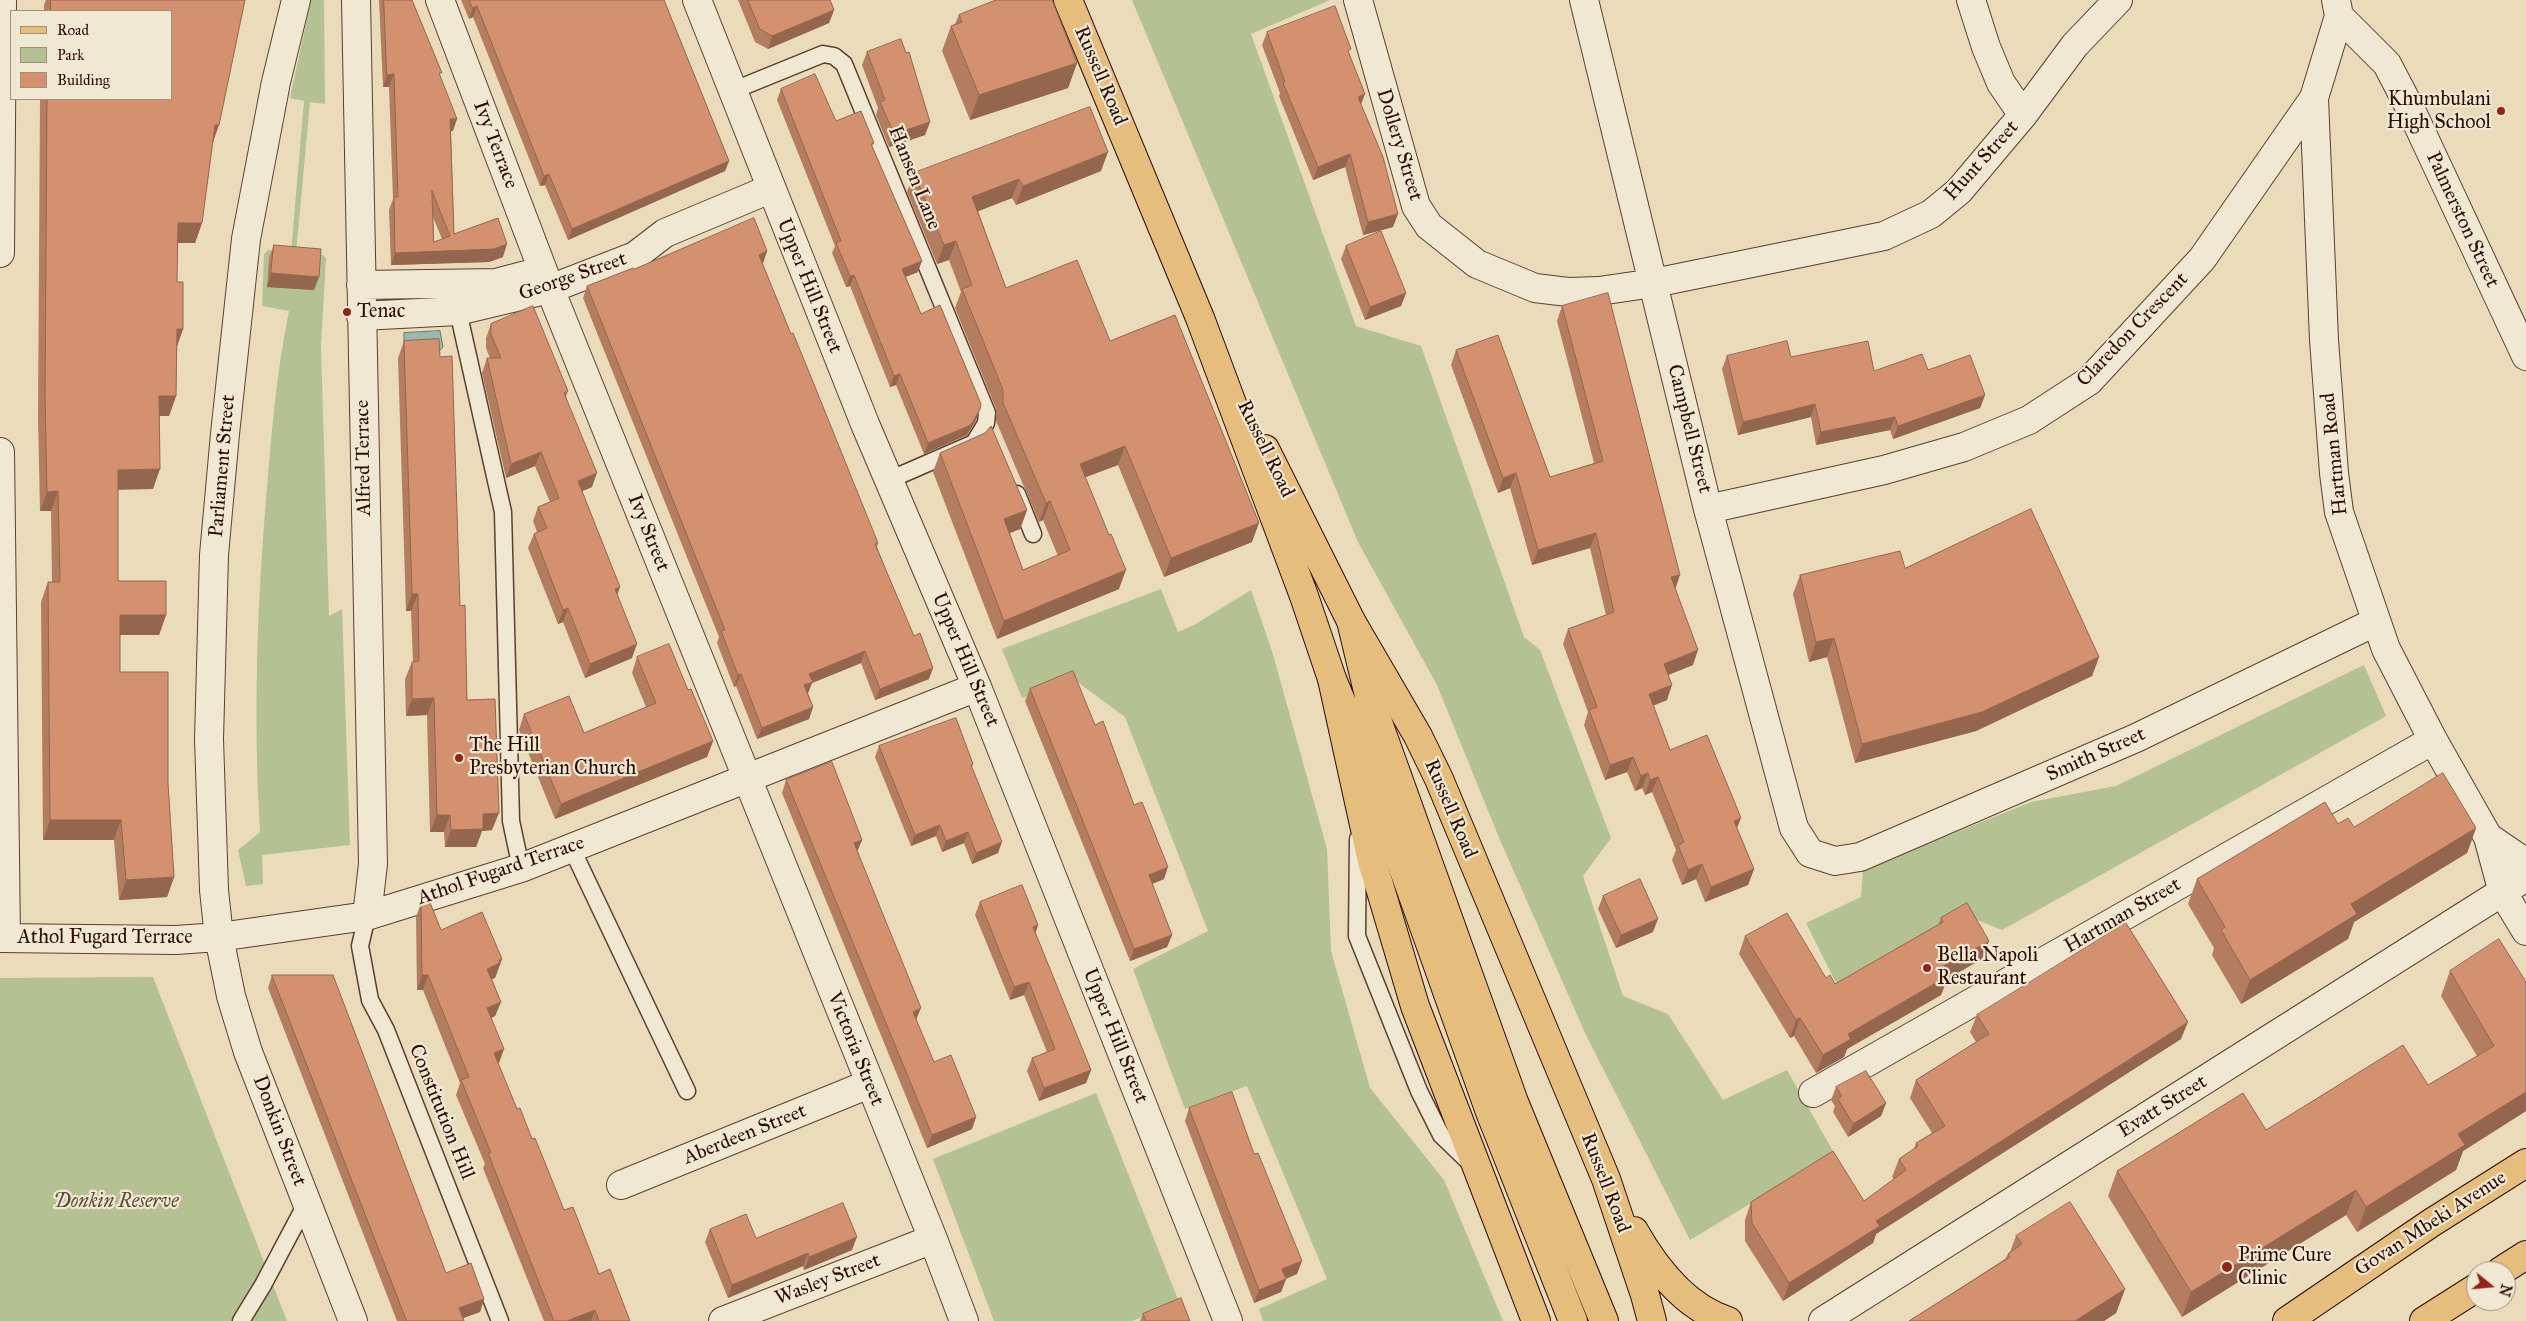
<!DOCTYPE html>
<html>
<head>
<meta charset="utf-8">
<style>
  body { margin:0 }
  #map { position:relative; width:2526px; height:1321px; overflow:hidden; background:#eadbbb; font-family:"IM FELL Great Primer",serif }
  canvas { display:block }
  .legend { position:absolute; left:10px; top:10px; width:162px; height:90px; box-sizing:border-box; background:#f1e8d3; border:1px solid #a2907f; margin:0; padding:6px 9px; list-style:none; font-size:15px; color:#2b0b02 }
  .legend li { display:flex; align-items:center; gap:10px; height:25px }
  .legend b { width:25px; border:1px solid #a2907f }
  .north { position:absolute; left:2466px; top:1261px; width:50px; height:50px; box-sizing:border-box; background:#f1e8d3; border:1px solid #a2907f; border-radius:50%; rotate:107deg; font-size:14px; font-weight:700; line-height:20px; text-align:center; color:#2b0b02 }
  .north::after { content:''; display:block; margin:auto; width:18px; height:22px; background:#8f2418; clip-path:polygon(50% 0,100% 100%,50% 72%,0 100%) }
</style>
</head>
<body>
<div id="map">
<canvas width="2526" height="1321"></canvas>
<ul class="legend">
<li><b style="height:6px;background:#e5be7e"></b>Road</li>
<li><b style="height:14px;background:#b4c192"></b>Park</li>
<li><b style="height:14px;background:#d39170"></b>Building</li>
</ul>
<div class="north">N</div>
</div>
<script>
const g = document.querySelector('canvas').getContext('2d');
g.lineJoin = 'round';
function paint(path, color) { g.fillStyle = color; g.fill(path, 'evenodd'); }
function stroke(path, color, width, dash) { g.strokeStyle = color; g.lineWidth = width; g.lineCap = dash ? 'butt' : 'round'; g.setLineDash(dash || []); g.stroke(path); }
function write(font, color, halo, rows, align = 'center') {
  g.font = font + ' "IM FELL Great Primer",serif'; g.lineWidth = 4.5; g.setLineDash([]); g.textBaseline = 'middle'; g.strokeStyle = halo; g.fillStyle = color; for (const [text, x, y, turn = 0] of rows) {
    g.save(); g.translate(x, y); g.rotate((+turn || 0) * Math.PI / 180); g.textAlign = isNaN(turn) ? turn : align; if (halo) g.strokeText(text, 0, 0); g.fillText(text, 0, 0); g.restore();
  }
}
paint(new Path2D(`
  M311 0H324L325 104 310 102 296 253 323 255 326 258 321 345 329 616 342 609 350 845 262 855 263 884 246 886 238 850 260 832C253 717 257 602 267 487 272 428 277 369 289 311L262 306 264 254 268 250 291 253 304 101 290 98Z
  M1132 0H1330L1251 34 1356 326 1421 346 1524 637 1540 650 1611 838 1583 876 1623 996 1668 1014 1723 1100 1787 1070 1834 1153 1690 1240 1586 1035 1500 840 1437 685 1358 542Z
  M1161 589 1178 632 1194 625 1251 590 1272 651 1327 849 1331 951 1370 1088 1444 1180 1503 1321H1263L1259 1309 1327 1279 1247 1086 1185 1109 1133 969 1208 931 1125 717 1072 678 1022 698 1002 649Z
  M2364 665 2386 716 2002 930 1960 913 1836 983 1806 923 1861 897 1863 870 2031 802 2116 786Z
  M153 977 287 1321H0V978Z
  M1096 1093 1179 1302 1132 1321H994L933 1159Z`), '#b4c192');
const water = new Path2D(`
  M440 331 443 347 440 350 404 349V333Z`);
paint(water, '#98bbb1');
stroke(water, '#6c756b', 1);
const service = new Path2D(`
  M732 91 823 54 834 56 844 64 987 413 986 423 974 443 889 480
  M458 311 503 512 511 821 521 868
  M1017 494 1033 534
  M1358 839 1357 936 1419 1091 1441 1135 1470 1163
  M571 847 687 1091
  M367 916 360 946 370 1000 386 1030 500 1321
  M241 1321 263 1285 307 1202`);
const minor = new Path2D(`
  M296 0 276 82 246 239 225 434 214 555 209 739 214 890 219 937 231 996 248 1052 353 1321
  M356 0 373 864 367 916
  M440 0 550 289 933 1239 964 1321
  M697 0 865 424 977 687 1228 1321
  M1358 0 1416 206 1429 226 1477 264 1535 288 1568 292 1599 291 1654 283 1884 236 1931 214 1959 191 2023 115 2075 45 2118 0
  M1584 0 1708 509 1794 828 1810 853 1835 861 1860 857 2136 738 2375 622
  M1971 0 1986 47 2001 83 2023 115
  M2339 16 2387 64 2411 110 2526 356
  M2314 98 2324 340 2334 473 2339 512 2386 649 2433 740 2488 837 2503 893 2526 931
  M0 253 2 0
  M361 285 496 283 530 274
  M361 316 458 311 550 289 635 256 665 233 770 189
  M0 452 6 938
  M1708 509 1884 470 1964 447 2029 420 2089 381 2202 259 2314 98 2339 16 2336 0
  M2488 837 2526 863
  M0 938 176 940 219 937 367 916 521 868 977 687
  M1813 1093 2433 740
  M621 1185 869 1084
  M723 1321 933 1239
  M1823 1321 2526 877`);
const primary = new Path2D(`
  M1068 0 1200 318 1304 596 1332 679 1372 861 1415 1006 1536 1321
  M1265 449 1351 621 1418 736 1439 779 1606 1179 1645 1295 1652 1321
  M1634 1231C1655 1268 1686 1308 1728 1321
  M2501 1271 2526 1255
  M2287 1321 2431 1223 2526 1163
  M2424 1321 2476 1288`);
const motorway = new Path2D(`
  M1351 621 1370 700 1514 1102 1604 1321
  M1332 679 1359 744 1490 1112 1573 1321`);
stroke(service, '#5b3f30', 19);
stroke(minor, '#5b3f30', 30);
stroke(primary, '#2b0b02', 30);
stroke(motorway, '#2b0b02', 30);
stroke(service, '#f1e8d3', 16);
stroke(minor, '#f1e8d3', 28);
stroke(primary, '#e5be7e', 28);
stroke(motorway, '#e5be7e', 28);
paint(new Path2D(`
  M46 0H245L213 142 202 223 195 243H177V282L183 329 177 346 176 396 169 416H159L153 489H118V581L166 615 159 635H120V672L168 783 174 877 167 897 119 900 114 840H43L41 602 48 582H52L51 511H40L38 417 40 99H171V11H44V5Z
  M379 0H412L440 77 453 131H451L454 234 503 257 489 262 391 265 389 210 393 199 389 87H383ZM433 217 442 239 434 242Z
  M461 0H664L729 161 725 171 568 240 545 185 540 186 473 17 469 19Z
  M738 0H830L834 10 829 23 768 49 755 42Z
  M995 0H1052L1077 63 1068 88 970 120 942 51 951 26 955 24 959 15 994 1Z
  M1267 32 1349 55 1361 105 1393 227 1363 235 1345 167 1313 180 1279 96 1280 93 1262 45Z
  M867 52 930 122 925 135 889 147 876 115 878 108 862 65Z
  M781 89 874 143 872 146 918 272 906 277 921 314 980 409 976 420 967 435 924 454 896 385 890 387 850 286 846 287 832 253 835 246 777 100Z
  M1101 171 1016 205 1012 198 978 211 1006 288 1110 341 1252 542 1164 577 1118 465 1085 477 1119 589 997 639 933 472 940 453 1027 510 1020 529 1010 533 1023 570 1058 556 1043 520 1039 522 996 421V409L955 308 961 292 949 260 937 264 907 192 914 173Z
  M274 245 314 290 267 287 269 258Z
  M1346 246 1406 293 1401 306 1365 320 1341 259Z
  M767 251 763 263H762L791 334 878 543 877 547 929 679 875 700 861 663 812 683 808 693 813 707 809 719 757 739 736 686 734 687 717 643 719 637 583 298 587 286 634 269Z
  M1562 306 1675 589 1693 665 1668 675 1667 700 1653 706 1670 750 1737 828 1754 869 1748 885 1705 902 1696 879 1682 885 1672 860 1676 850 1652 792 1645 795 1642 788 1635 791 1627 772 1605 780 1584 725 1588 712 1563 644 1568 629 1606 615 1590 548 1532 565 1510 488 1498 493 1451 365 1456 350 1550 477 1594 463 1557 321Z
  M491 324 568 391 566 397 592 487 582 491 620 587 617 595 632 658 585 678 563 622 558 624 528 548 534 534 537 532 533 521 538 507 550 502 535 466 506 478 482 373 487 358H490L486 348V338Z
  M404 341 440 357 467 700 492 830 482 831 476 847H445L444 832H430L427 715 406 716 405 679 412 662H413L411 611H406L398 358Z
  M1727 356 1791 357 1874 371 1928 370 1985 395 1980 408 1893 439 1890 430 1816 445 1811 417 1738 435 1722 369Z
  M1905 568 2099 657 2092 676 1976 731 1855 763 1827 657 1809 662 1793 594 1800 575Z
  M637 657 688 690 713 741 707 757 555 819 519 730 524 714 584 733 646 707 632 673Z
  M1030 689 1095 725 1134 805 1164 879 1152 884 1172 935 1167 947 1130 961 1025 701Z
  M879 746 973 764 972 767 998 853 972 864 964 843 942 852 936 836 911 846 875 757Z
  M786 780 862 840 857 851 916 1020 934 1062 976 1117 972 1129 927 1148 782 793Z
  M2338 824 2354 827 2476 828 2467 853 2354 922 2348 939 2241 1004 2212 955 2214 948 2188 904 2197 879Z
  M1603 896 1653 932 1616 948 1598 909Z
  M980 902 1038 925 1035 933 1091 1070 1086 1083 1039 1101 1027 1071 1032 1058 1047 1052 1024 995 1010 1000 975 915Z
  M421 903 441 930 502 959 495 978 492 979 501 1002 495 1016 491 1018 498 1063 517 1109 532 1139 564 1210 599 1274 630 1321H544L483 1168 485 1164 456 1095 460 1083 423 990H417L416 917Z
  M1941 918 1982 959 1947 979 1941 995 1847 1049 1844 1057 1816 1073 1794 1036 1790 1038 1739 954 1745 936 1826 978 1835 984 1938 925Z
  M2450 971 2526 982V1111L2463 1151 2456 1170 2357 1232 2346 1215 2182 1317 2108 1196 2117 1171 2428 1085 2477 1056 2441 996Z
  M272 975 446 1273 484 1299 480 1312 463 1318 464 1321H397L268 988Z
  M1977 1015 2181 1039 1876 1234 1873 1243 1783 1301 1745 1241V1220L1751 1202 1864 1201 1894 1179 1892 1177 1899 1159 1914 1149 1916 1143 1932 1133 1910 1098 1916 1080 1976 1042 1970 1032Z
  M1836 1087 1886 1103 1881 1116 1848 1137 1833 1112 1835 1106 1831 1100Z
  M1189 1108 1297 1274 1286 1279 1281 1292 1254 1303 1185 1121Z
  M710 1229 756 1238 852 1250 804 1270 803 1266 728 1298 705 1242Z
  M2016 1236 2125 1289 2116 1313 2104 1321H1909L2005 1259 2008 1254 2010 1252Z
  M1143 1314 1190 1321H1140Z`), '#b57d60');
paint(new Path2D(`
  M477 6 473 17 469 19 473 8Z
  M834 10 829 23 768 49 772 36Z
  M1077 63 1068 88 970 120 979 95Z
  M394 74 389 87H383L387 75Z
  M1365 94 1360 107 1358 97Z
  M450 119H457L453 131H446Z
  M930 122 925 135 889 147 894 134Z
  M215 125H219L212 145Z
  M1108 152 1101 171 1016 205 1023 186Z
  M1350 154 1345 167 1313 180 1318 167Z
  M729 161 725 171 568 240 572 229Z
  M549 174 545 185 540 186 544 176Z
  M1019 179 1012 198 966 216 972 197Z
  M1398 214 1393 227 1363 235 1368 222Z
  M178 223H202L195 243H170Z
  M956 241 949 260 937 264 944 245Z
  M507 244 503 257 489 262 391 265 395 253Z
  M767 251 763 263 755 266 759 255Z
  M922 261 918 272 899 279 902 269Z
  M271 273 319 277 314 290 267 287Z
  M854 275 850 286 846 287 850 276Z
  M1406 293 1401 306 1365 320 1370 307Z
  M177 329H183L176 349Z
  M900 374 896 385 890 387 894 376Z
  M1985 395 1980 408 1893 439 1898 426Z
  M159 396H176L169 416H152Z
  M1815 404 1811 417 1738 435 1743 422Z
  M980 409 976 420 967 435 924 454 928 443Z
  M1895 417 1890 430 1816 445 1821 432Z
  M1125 446 1118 465 1073 482 1080 464Z
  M541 452 535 466 506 478 511 464Z
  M160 469 153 489 111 490 118 470Z
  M597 473 592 487 573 495 578 481Z
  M1516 473 1510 488 1498 493 1503 478Z
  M58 491 51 511H40L47 492Z
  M1050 501 1043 520 1039 522 1046 503Z
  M1027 510 1020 529 997 538 1004 519Z
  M1259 523 1252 542 1164 577 1171 558Z
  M1596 533 1590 548 1532 565 1538 550Z
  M1126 570 1119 589 997 639 1004 621Z
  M1680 575 1675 590 1671 577Z
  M620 587 615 601V589Z
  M412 594H418L411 611H406Z
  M568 608 563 622 558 624 563 610Z
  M120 615H166L159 635H112Z
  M1834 638 1827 657 1809 662 1816 642Z
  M637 644 632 658 585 678 590 664Z
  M1698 650 1693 665 1658 679 1664 664Z
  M865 651 861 663 812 683 808 693 800 697 809 674Z
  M2099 657 2092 676 1976 731 1855 763 1862 744Z
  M933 668 929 679 875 700 880 689Z
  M741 674 736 686 734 687 738 675Z
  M1672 685 1667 700 1643 709 1649 694Z
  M434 698 427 715 406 716 412 699Z
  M813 707 809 719 757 739 762 728Z
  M713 741 707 757 555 819 561 804Z
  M1633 757 1627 772 1605 780 1610 765Z
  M1648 773 1642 788 1635 791 1641 776Z
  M1658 777 1652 792 1645 795 1650 780Z
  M499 813 492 830 482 831 476 847H445L451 830 483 814Z
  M437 815H450L444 832H430Z
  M1741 818 1735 833 1734 821Z
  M50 820H121L114 840H43Z
  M940 825 936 836 911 846 915 835Z
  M2476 828 2467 853 2354 922 2348 939 2241 1004 2250 980 2351 904Z
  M968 832 964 843 942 852 946 841Z
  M862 840 857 852 854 843Z
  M1002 842 998 853 972 864 976 853Z
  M1702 864 1696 879 1682 885 1688 870Z
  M1168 867 1164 879 1144 887 1149 875Z
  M1754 869 1748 885 1705 902 1711 887Z
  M174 877 167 897 119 900 126 880Z
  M1658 919 1653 932 1616 948 1621 935Z
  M1038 925 1034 938 1033 927Z
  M1172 935 1167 947 1130 961 1134 949Z
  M1989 941 1982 959 1947 979 1941 995 1847 1049 1844 1057 1816 1073 1823 1055 1848 1034 1942 967Z
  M502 959 495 978 482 983 487 969Z
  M422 975H428L423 990H417Z
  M1029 982 1024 995 1010 1000 1014 987Z
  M501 1002 495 1016 482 1022 487 1008Z
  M921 1008 916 1020 913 1012Z
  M1800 1018 1794 1036 1790 1038 1796 1020Z
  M2188 1022 2181 1039 1876 1234 1873 1243 1783 1301 1789 1283 1876 1221Z
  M504 1049 499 1063 489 1067 494 1053Z
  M1091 1070 1086 1083 1039 1101 1044 1088Z
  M2526 1092V1111L2463 1151 2456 1170 2357 1232 2366 1207 2458 1134Z
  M1886 1103 1881 1116 1848 1137 1853 1124Z
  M976 1117 972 1129 927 1148 932 1135Z
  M2356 1190 2346 1215 2182 1317 2191 1292Z
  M857 1237 852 1250 804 1270 809 1257Z
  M808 1253 803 1266 728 1298 732 1285Z
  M1302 1261 1297 1274 1277 1282 1282 1269Z
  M1286 1279 1281 1292 1254 1303 1259 1290Z
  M2125 1289 2116 1313 2104 1321H2075Z
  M484 1299 480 1312 455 1321 459 1308Z
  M595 1310 591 1321H567Z`), '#94664e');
const building = new Path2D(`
  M51 0H245L219 125H215L202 223H178L177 282H183V329H177L176 396H159L160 469 118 470V581H166V615H120V672H168V783L174 877 126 880 121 820H50L48 582H60L58 491 47 492 45 397 47 99H171V11H51Z
  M384 0H412L442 73H439L457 119H450L454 234 498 218 507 244 494 249 395 253 394 197H398L394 74 387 75ZM432 191 450 236 434 242Z
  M469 0H664L729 161 572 229 549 174 544 176 477 6 473 8Z
  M748 0H830L834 10 772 36 760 29Z
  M996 0H1052L1077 63 979 95 951 26 962 22 959 15Z
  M1335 6 1351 49 1348 51 1365 94 1358 97 1383 157 1398 214 1368 222 1350 154 1318 167 1283 83 1285 82 1267 32Z
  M901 39 906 53 909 52 930 122 894 134 880 102 885 100 867 52Z
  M815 74 836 121 861 111 874 143 871 144 922 261 902 269 921 314 940 305 981 404 980 409 971 425 928 443 900 374 894 376 854 275 850 276 836 243 841 241 781 89Z
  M1090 107 1108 152 1023 186 1019 179 972 197 1006 288 1077 260 1110 341 1175 315 1259 523 1171 558 1125 446 1080 464 1109 535 1111 534 1126 570 1004 621 940 453 985 433 991 426 1027 510 1004 519 1023 570 1070 550 1050 501 1046 503 1003 403V390L962 289 972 285 956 241 944 245 914 173Z
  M754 218 767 251 759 255 791 334 793 333 809 372 878 543 875 544 891 582 914 636 920 633 933 668 880 689 865 651 809 674 813 682 804 685 813 707 762 728 741 674 738 675 721 631 725 630 587 286 633 268 634 269Z
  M1381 231 1406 293 1370 307 1346 246Z
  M274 245 321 249 319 277 271 273Z
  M1608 293 1680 575 1671 577 1698 650 1664 664 1672 685 1649 694 1670 750 1707 735 1741 818 1734 821 1754 869 1711 887 1702 864 1688 870 1678 845 1684 842 1658 777 1650 780 1648 773 1641 776 1633 757 1610 765 1589 710 1597 707 1568 629 1614 612 1596 533 1538 550 1516 473 1503 478 1456 350 1498 335 1550 477 1603 461 1562 306Z
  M533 306 568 391 564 393 597 473 578 481 620 587 615 589 637 644 590 664 568 608 563 610 534 534 547 528 538 507 559 498 541 452 511 464 487 358H501L491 334V324Z
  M439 339 440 357 452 356 460 606 465 605 467 700 495 699 499 813 483 814V829L451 830 450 815H437L434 698 412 699V662L419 661 418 594H412L404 341Z
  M1787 341 1791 357 1868 341 1874 371 1922 354 1928 370 1970 355 1985 395 1898 426 1895 417 1821 432 1815 404 1743 422 1727 356Z
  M2031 509 2099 657 1982 712 1862 744 1834 638 1816 642 1800 575 1900 551 1905 568Z
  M669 644 688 690 691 689 713 741 561 804 524 714 569 696 584 733 656 703 637 657Z
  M1073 671 1095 725 1103 721 1134 805 1142 802 1168 867 1149 875 1172 935 1134 949 1030 689Z
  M956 718 973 764 971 765 1002 842 976 853 968 832 946 841 940 825 915 835 879 746Z
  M832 762 862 840 854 843 921 1008 913 1012 934 1062 951 1055 976 1117 932 1135 786 780Z
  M2443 773 2476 828 2351 904 2357 914 2250 980 2221 930 2225 927 2197 879 2325 802 2338 824 2348 818 2354 827Z
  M1640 879 1658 919 1621 935 1603 896Z
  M1022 885 1038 925 1033 927 1091 1070 1044 1088 1032 1058 1055 1049 1029 982 1014 987 980 902Z
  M429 900 441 930 482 912 502 959 499 960 500 963 487 969 501 1002 487 1008 504 1049 494 1053 517 1109 520 1108 532 1139 535 1138 564 1210 573 1207 599 1274 610 1269 630 1321H599L595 1310 567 1321H554L488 1153H491L461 1080 469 1077 428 975H422L421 903Z
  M1967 903 1989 941 1942 967 1948 976 1848 1034 1851 1039 1823 1055 1800 1018 1796 1020 1745 936 1787 913 1826 978 1830 975 1835 984 1943 922 1941 918Z
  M2126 923 2188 1022 1876 1221 1880 1226 1789 1283 1752 1223 1751 1202 1833 1151 1864 1201 1906 1170 1899 1159 1918 1146 1916 1143 1945 1126 1916 1080 1989 1034 1977 1015Z
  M2499 939 2526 982V1092L2458 1134 2465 1145 2366 1207 2356 1190 2191 1292 2117 1171 2243 1093 2266 1130 2403 1045 2428 1085 2494 1046 2450 971Z
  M272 975H333L446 1273 471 1263 484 1299 459 1308 464 1321H407Z
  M1866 1071 1886 1103 1853 1124 1838 1099 1842 1096 1836 1087Z
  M1232 1092 1254 1154 1258 1153 1302 1261 1282 1269 1286 1279 1259 1290 1189 1108Z
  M2070 1202 2125 1289 2075 1321H1909L2010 1257 2008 1254 2022 1244 2016 1236Z
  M843 1203 857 1237 809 1257 808 1253 732 1285 710 1229 746 1214 756 1238Z
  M1181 1298 1190 1321H1146L1143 1314Z`);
paint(building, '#d39170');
stroke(building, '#94664e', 1);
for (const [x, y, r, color] of [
  [2501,111,5,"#8f2418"],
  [347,312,5,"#8f2418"],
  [459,758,5,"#8f2418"],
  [1927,968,5,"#8f2418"],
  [2227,1267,6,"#8f2418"]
]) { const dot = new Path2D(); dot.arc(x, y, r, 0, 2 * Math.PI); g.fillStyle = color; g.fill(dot); stroke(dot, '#f1e8d3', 2); }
write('20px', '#2b0b02', '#f1e8d3', [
  ["Russell Road",1100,76,67],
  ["Ivy Terrace",495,145,69],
  ["Dollery Street",1399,145,73],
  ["Hunt Street",1982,161,-48],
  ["Hansen Lane",914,178,68],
  ["Palmerston Street",2462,220,65],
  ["George Street",573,277,-19],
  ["Upper Hill Street",809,286,68],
  ["Claredon Crescent",2133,330,-46],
  ["Campbell Street",1689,429,76],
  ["Russell Road",1265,449,64],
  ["Hartman Road",2335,454,-96],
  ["Alfred Terrace",364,458,-91],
  ["Parliament Street",223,466,-85],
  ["Ivy Street",648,533,68],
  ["Upper Hill Street",965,660,67],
  ["Smith Street",2096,755,-24],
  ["Russell Road",1450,809,67],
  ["Athol Fugard Terrace",501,871,-19],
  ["Hartman Street",2123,916,-30],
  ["Athol Fugard Terrace",105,938],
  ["Upper Hill Street",1115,1036,68],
  ["Victoria Street",855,1049,68],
  ["Evatt Street",2163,1107,-32],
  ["Constitution Hill",441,1112,68],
  ["Donkin Street",279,1131,69],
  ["Aberdeen Street",745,1135,-22],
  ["Russell Road",1605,1183,69],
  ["Govan Mbeki Avenue",2431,1224,-33],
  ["Wasley Street",828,1280,-21]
]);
write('20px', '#2b0b02', '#f1e8d3', [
  ["Khumbulani",2491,100,"right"],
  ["High School",2491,123,"right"],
  ["Tenac",357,312],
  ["The Hill",469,746],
  ["Presbyterian Church",469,769],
  ["Bella Napoli",1937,956],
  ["Restaurant",1937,979],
  ["Prime Cure",2238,1256],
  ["Clinic",2238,1279]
], 'left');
write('italic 20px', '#5b4b34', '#f1e8d3', [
  ["Donkin Reserve",116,1202]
]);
</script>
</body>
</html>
